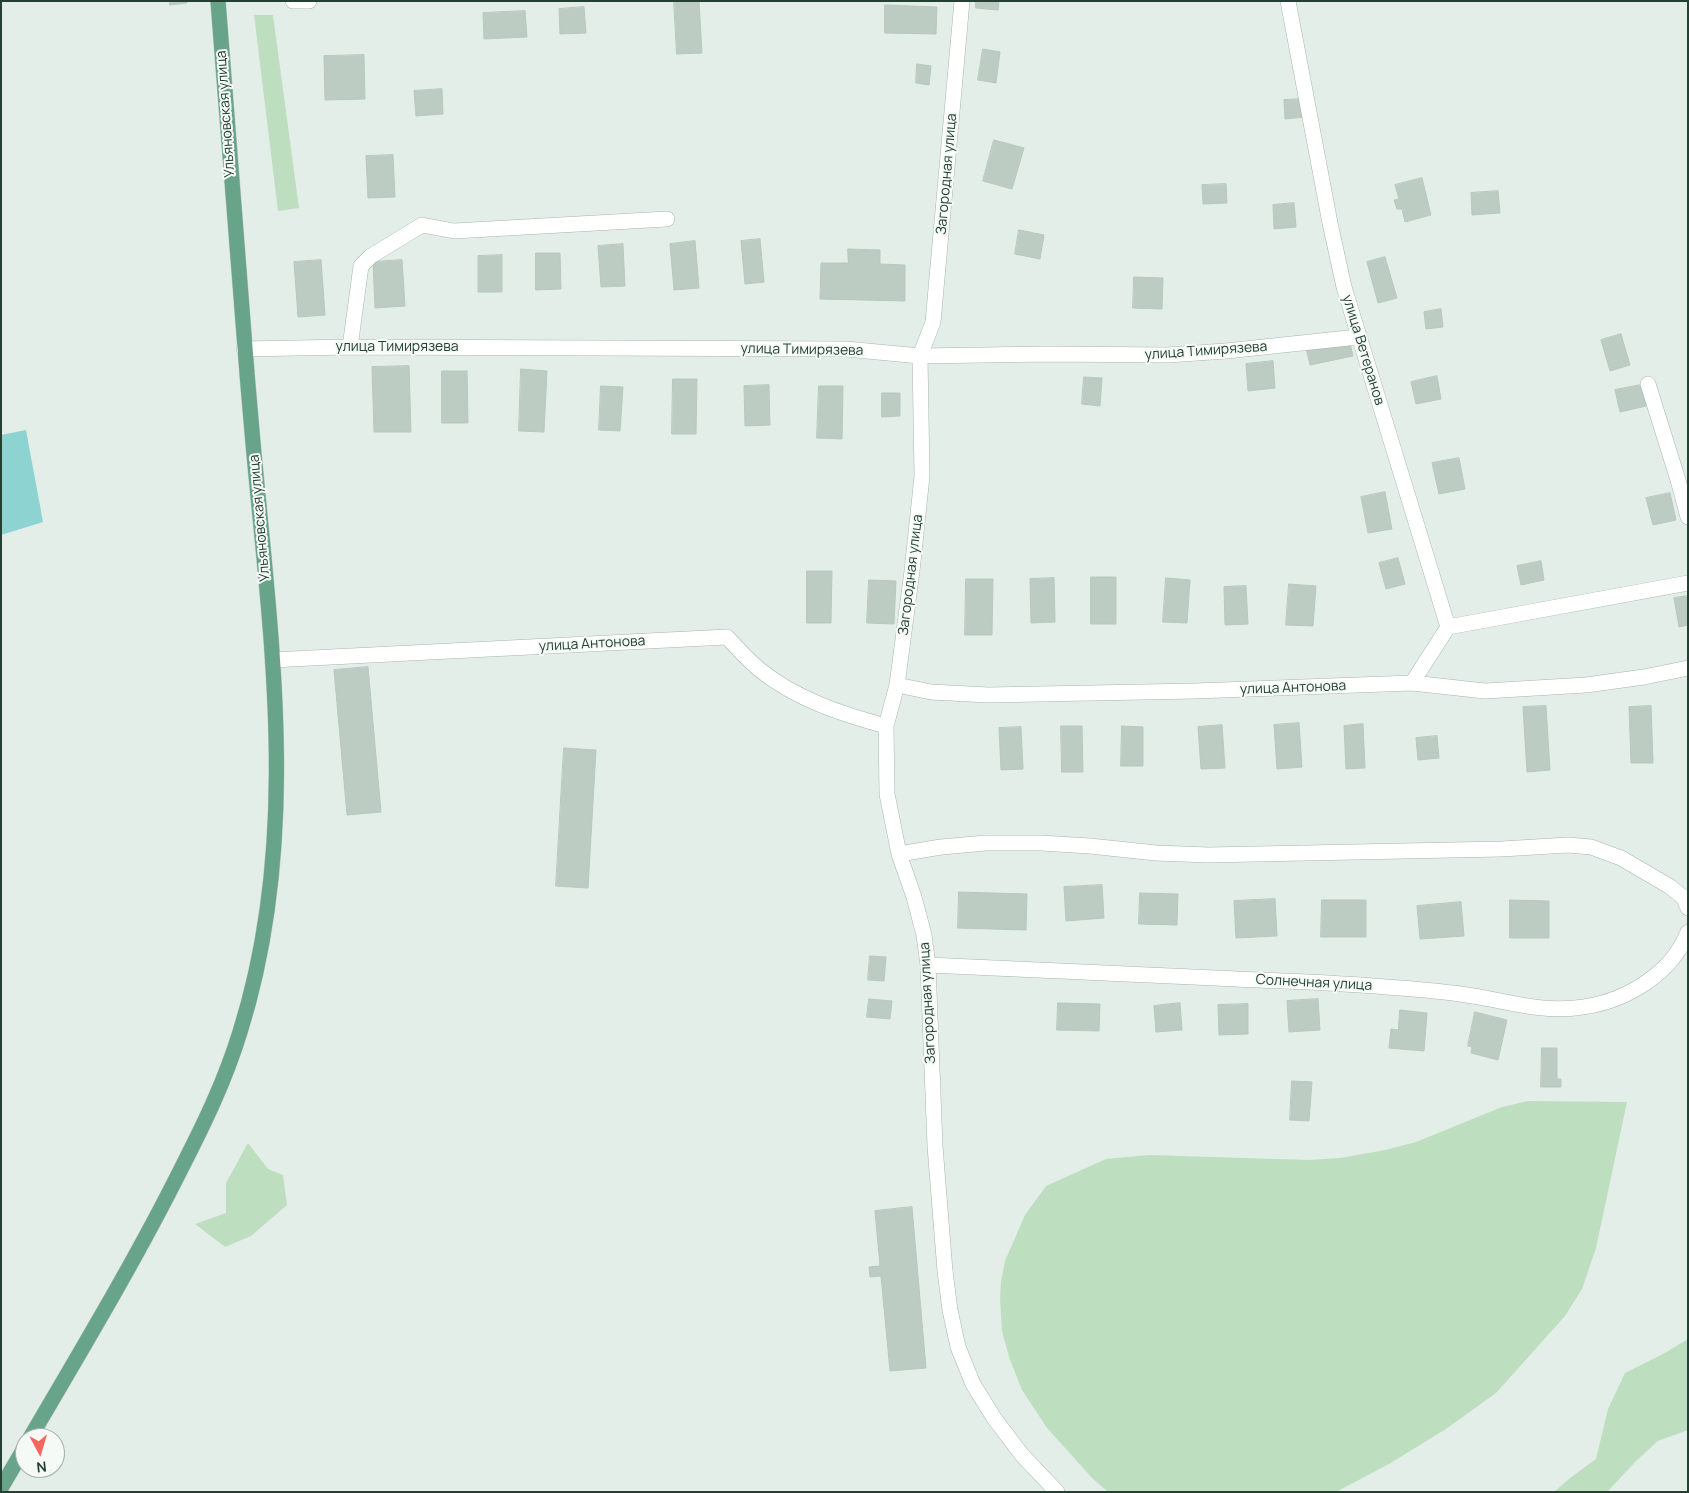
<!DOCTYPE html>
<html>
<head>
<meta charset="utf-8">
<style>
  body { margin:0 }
  #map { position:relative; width:1689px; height:1493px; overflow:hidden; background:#e4eee8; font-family:Manrope,sans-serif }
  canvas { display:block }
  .frame { position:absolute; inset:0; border:2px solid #234033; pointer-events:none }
  .north { position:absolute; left:15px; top:1428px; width:50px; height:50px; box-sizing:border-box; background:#f5faf7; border:1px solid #a1b0a9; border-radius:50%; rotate:174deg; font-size:14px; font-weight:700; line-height:20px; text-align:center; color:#234033 }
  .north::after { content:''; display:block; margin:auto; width:18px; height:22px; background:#f4675c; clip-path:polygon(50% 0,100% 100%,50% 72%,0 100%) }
</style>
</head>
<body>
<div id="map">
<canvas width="1689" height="1493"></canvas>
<div class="frame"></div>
<div class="north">N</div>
</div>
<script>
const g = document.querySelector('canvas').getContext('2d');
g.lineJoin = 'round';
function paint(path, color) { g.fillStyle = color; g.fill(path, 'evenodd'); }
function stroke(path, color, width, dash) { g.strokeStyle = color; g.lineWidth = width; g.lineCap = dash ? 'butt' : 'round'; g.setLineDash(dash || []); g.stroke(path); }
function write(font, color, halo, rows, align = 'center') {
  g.font = font + ' Manrope,sans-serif'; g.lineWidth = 4; g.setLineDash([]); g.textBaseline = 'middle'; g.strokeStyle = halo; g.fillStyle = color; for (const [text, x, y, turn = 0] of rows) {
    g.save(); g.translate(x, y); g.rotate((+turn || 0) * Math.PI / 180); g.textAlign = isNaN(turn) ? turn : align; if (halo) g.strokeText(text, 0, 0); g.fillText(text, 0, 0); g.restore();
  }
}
paint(new Path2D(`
  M254 15H273L299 208 278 211Z
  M1528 1101 1627 1102 1596 1248 1582 1289 1565 1316 1496 1393 1446 1429 1389 1464 1336 1492H1108L1093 1479 1047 1428 1022 1390 1009 1357 1002 1331 1000 1299 1001 1282 1005 1261 1025 1215 1046 1186 1106 1159 1149 1155 1308 1160 1340 1158 1385 1150 1416 1142 1502 1107Z
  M248 1143 268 1169 283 1175 287 1205 251 1236 225 1247 195 1224 226 1213V1183Z
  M1688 1339V1430L1658 1441 1636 1461 1607 1492H1554L1570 1478 1596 1459 1608 1409 1625 1373 1663 1354Z`), '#bddfc0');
paint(new Path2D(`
  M26 430 43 522 1 535V435Z`), '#8cd3d2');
const building = new Path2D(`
  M170 1H187V3L170 5Z
  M674 1H699L702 53 677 54Z
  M976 1H999L998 10 976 8Z
  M885 5 937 7 936 34 885 33Z
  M584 7 586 33 560 34 559 9Z
  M525 11 527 37 484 39 483 13Z
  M983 49 1000 52 996 83 978 80Z
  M364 55 365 99 325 100 324 56Z
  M917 64 931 66 929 85 916 83Z
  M442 89 443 114 416 116 414 91Z
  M1302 99 1304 117 1285 119 1284 100Z
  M994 140 1024 148 1012 189 983 181Z
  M393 155 395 197 368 198 366 156Z
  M1422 178 1431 215 1405 222 1402 209H1397L1394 200 1399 199 1395 185Z
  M1226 184 1227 203 1203 204 1202 185Z
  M1498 191 1500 213 1472 215 1471 193Z
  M1294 203 1296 227 1274 229 1273 205Z
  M1019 230 1044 235 1040 259 1015 254Z
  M760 239 764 282 745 284 741 241Z
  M695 241 699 288 674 290 670 244Z
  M623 244 625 286 601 287 598 246Z
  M848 249 880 250V264L905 265V301L820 299 821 263H848Z
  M536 253H560L561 289 536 290Z
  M502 255V292H478V256Z
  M1385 257 1397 298 1378 303 1367 262Z
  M321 260 325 315 298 317 294 262Z
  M402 260 405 306 375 308 373 262Z
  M1134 277 1163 278 1162 309 1133 308Z
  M1441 309 1443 327 1426 329 1424 312Z
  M1621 334 1630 365 1610 371 1601 340Z
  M1349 339 1353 356 1310 365 1306 348Z
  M1273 361 1275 388 1248 391 1246 364Z
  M409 366 411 432H374L372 367Z
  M521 369 547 371 544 432 519 431Z
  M442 371H467L468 423H442Z
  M1437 376 1441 399 1416 404 1411 382Z
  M1084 377 1102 378 1100 406 1082 404Z
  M673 379H697L696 434H672Z
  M769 385 770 425 745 426 744 386Z
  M1641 385 1646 406 1620 412 1615 390Z
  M601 386 623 387 620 431 599 430Z
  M819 386H843L842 439 817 438Z
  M882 393H900V416L882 417Z
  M1459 458 1465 489 1439 494 1432 463Z
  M1385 492 1392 529 1368 533 1361 497Z
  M1670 493 1676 520 1653 525 1646 498Z
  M1398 558 1405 584 1386 589 1379 563Z
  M1541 561 1544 580 1521 585 1517 566Z
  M807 571H832L831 623H807Z
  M1091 577H1116V624H1091Z
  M1054 578 1055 622 1031 623 1030 579Z
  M1166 578 1190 580 1187 623 1163 622Z
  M966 579H993L992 635H965Z
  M869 580 896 581 894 624 867 623Z
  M1289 584 1316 586 1313 626 1286 625Z
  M1246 586 1248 624 1225 625 1224 587Z
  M1688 596V625L1679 627 1674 598Z
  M368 667 381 812 347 815 334 670Z
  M1546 706 1550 770 1527 772 1523 707Z
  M1651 706 1653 763H1631L1629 707Z
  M1299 723 1302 767 1277 769 1274 725Z
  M1363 724 1365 768 1346 769 1344 726Z
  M1222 725 1225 768 1201 769 1198 727Z
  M1061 726H1082L1083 772H1062Z
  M1122 726 1143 727V766H1121Z
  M1021 727 1023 769 1001 770 999 728Z
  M1437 736 1439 758 1418 760 1416 738Z
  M564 748 596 750 588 888 556 886Z
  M1102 885 1104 918 1066 921 1064 887Z
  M959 892 1027 894 1026 930 958 928Z
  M1140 893 1178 894 1177 925 1139 924Z
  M1275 899 1277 936 1236 938 1234 901Z
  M1322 900H1366V937H1321Z
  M1510 900 1549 901V938H1510Z
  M1461 902 1464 936 1420 939 1417 906Z
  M870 956 886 957 884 981 868 980Z
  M869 999 892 1001 890 1019 867 1017Z
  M1318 999 1320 1030 1289 1032 1287 1001Z
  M1058 1003 1100 1004 1099 1031 1057 1030Z
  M1180 1003 1182 1030 1156 1032 1154 1006Z
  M1248 1004V1034L1219 1035 1218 1005Z
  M1400 1010 1427 1013 1424 1051 1389 1048 1391 1029 1398 1030Z
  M1475 1012 1507 1020 1498 1060 1471 1053 1472 1047 1468 1046Z
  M1542 1048H1557V1079H1561V1087H1541Z
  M1292 1081 1312 1082 1309 1121 1290 1120Z
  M912 1207 926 1368 890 1371 881 1276 870 1277 869 1267 880 1266 875 1211Z`);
paint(building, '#bcccc3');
stroke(building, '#b6c8be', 1);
const minor = new Path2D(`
  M293 1H309
  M962 1 933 322 920 356 922 476 912 571 897 685 886 726 887 794 899 854 914 897 924 935 928 965 935 1146 945 1271 950 1310 958 1347 973 1384 994 1418 1022 1455 1057 1492
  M1288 1 1330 223 1344 287 1448 627 1412 683
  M350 347 361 266 371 256 422 225 454 231 667 219
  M244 349 350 347 846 349 920 356 1048 354 1168 355 1226 351 1358 337
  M1648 384 1678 480 1688 517
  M1448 627 1688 583
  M272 660 727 637C737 648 748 660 760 670 796 699 841 714 886 726
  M897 685 931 692 988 695 1195 691 1412 683 1485 691 1586 685 1644 677 1688 668
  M899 854 941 847 986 843H1041L1090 846 1156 853 1208 855 1502 849 1568 845 1591 847 1621 858 1669 886 1683 897 1688 908
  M928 965C1024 969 1119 974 1215 978 1272 981 1329 982 1386 987 1415 989 1444 991 1473 996 1506 1001 1540 1012 1575 1008 1621 1004 1671 976 1688 932`);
const major = new Path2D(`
  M30 1438C82 1349 135 1261 181 1169 204 1124 225 1081 240 1032 301 838 271 641 253 443 240 296 229 149 218 1
  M1 1488 25 1447`);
stroke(minor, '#a6b6ae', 16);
stroke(major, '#c1cac6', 16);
stroke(minor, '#fff', 15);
stroke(major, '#68a48a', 15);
write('14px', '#234033', '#f5faf7', [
  ["Ульяновская улица",226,114,-94],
  ["Загородная улица",947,174,-85],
  ["улица Тимирязева",397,347],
  ["улица Тимирязева",802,350,1],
  ["улица Ветеранов",1363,350,73],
  ["улица Тимирязева",1206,351,-4],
  ["Ульяновская улица",260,518,-95],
  ["Загородная улица",911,575,-83],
  ["улица Антонова",592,644,-3],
  ["улица Антонова",1293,688,-2],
  ["Солнечная улица",1314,983,3],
  ["Загородная улица",928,1003,-93]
]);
</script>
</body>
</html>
